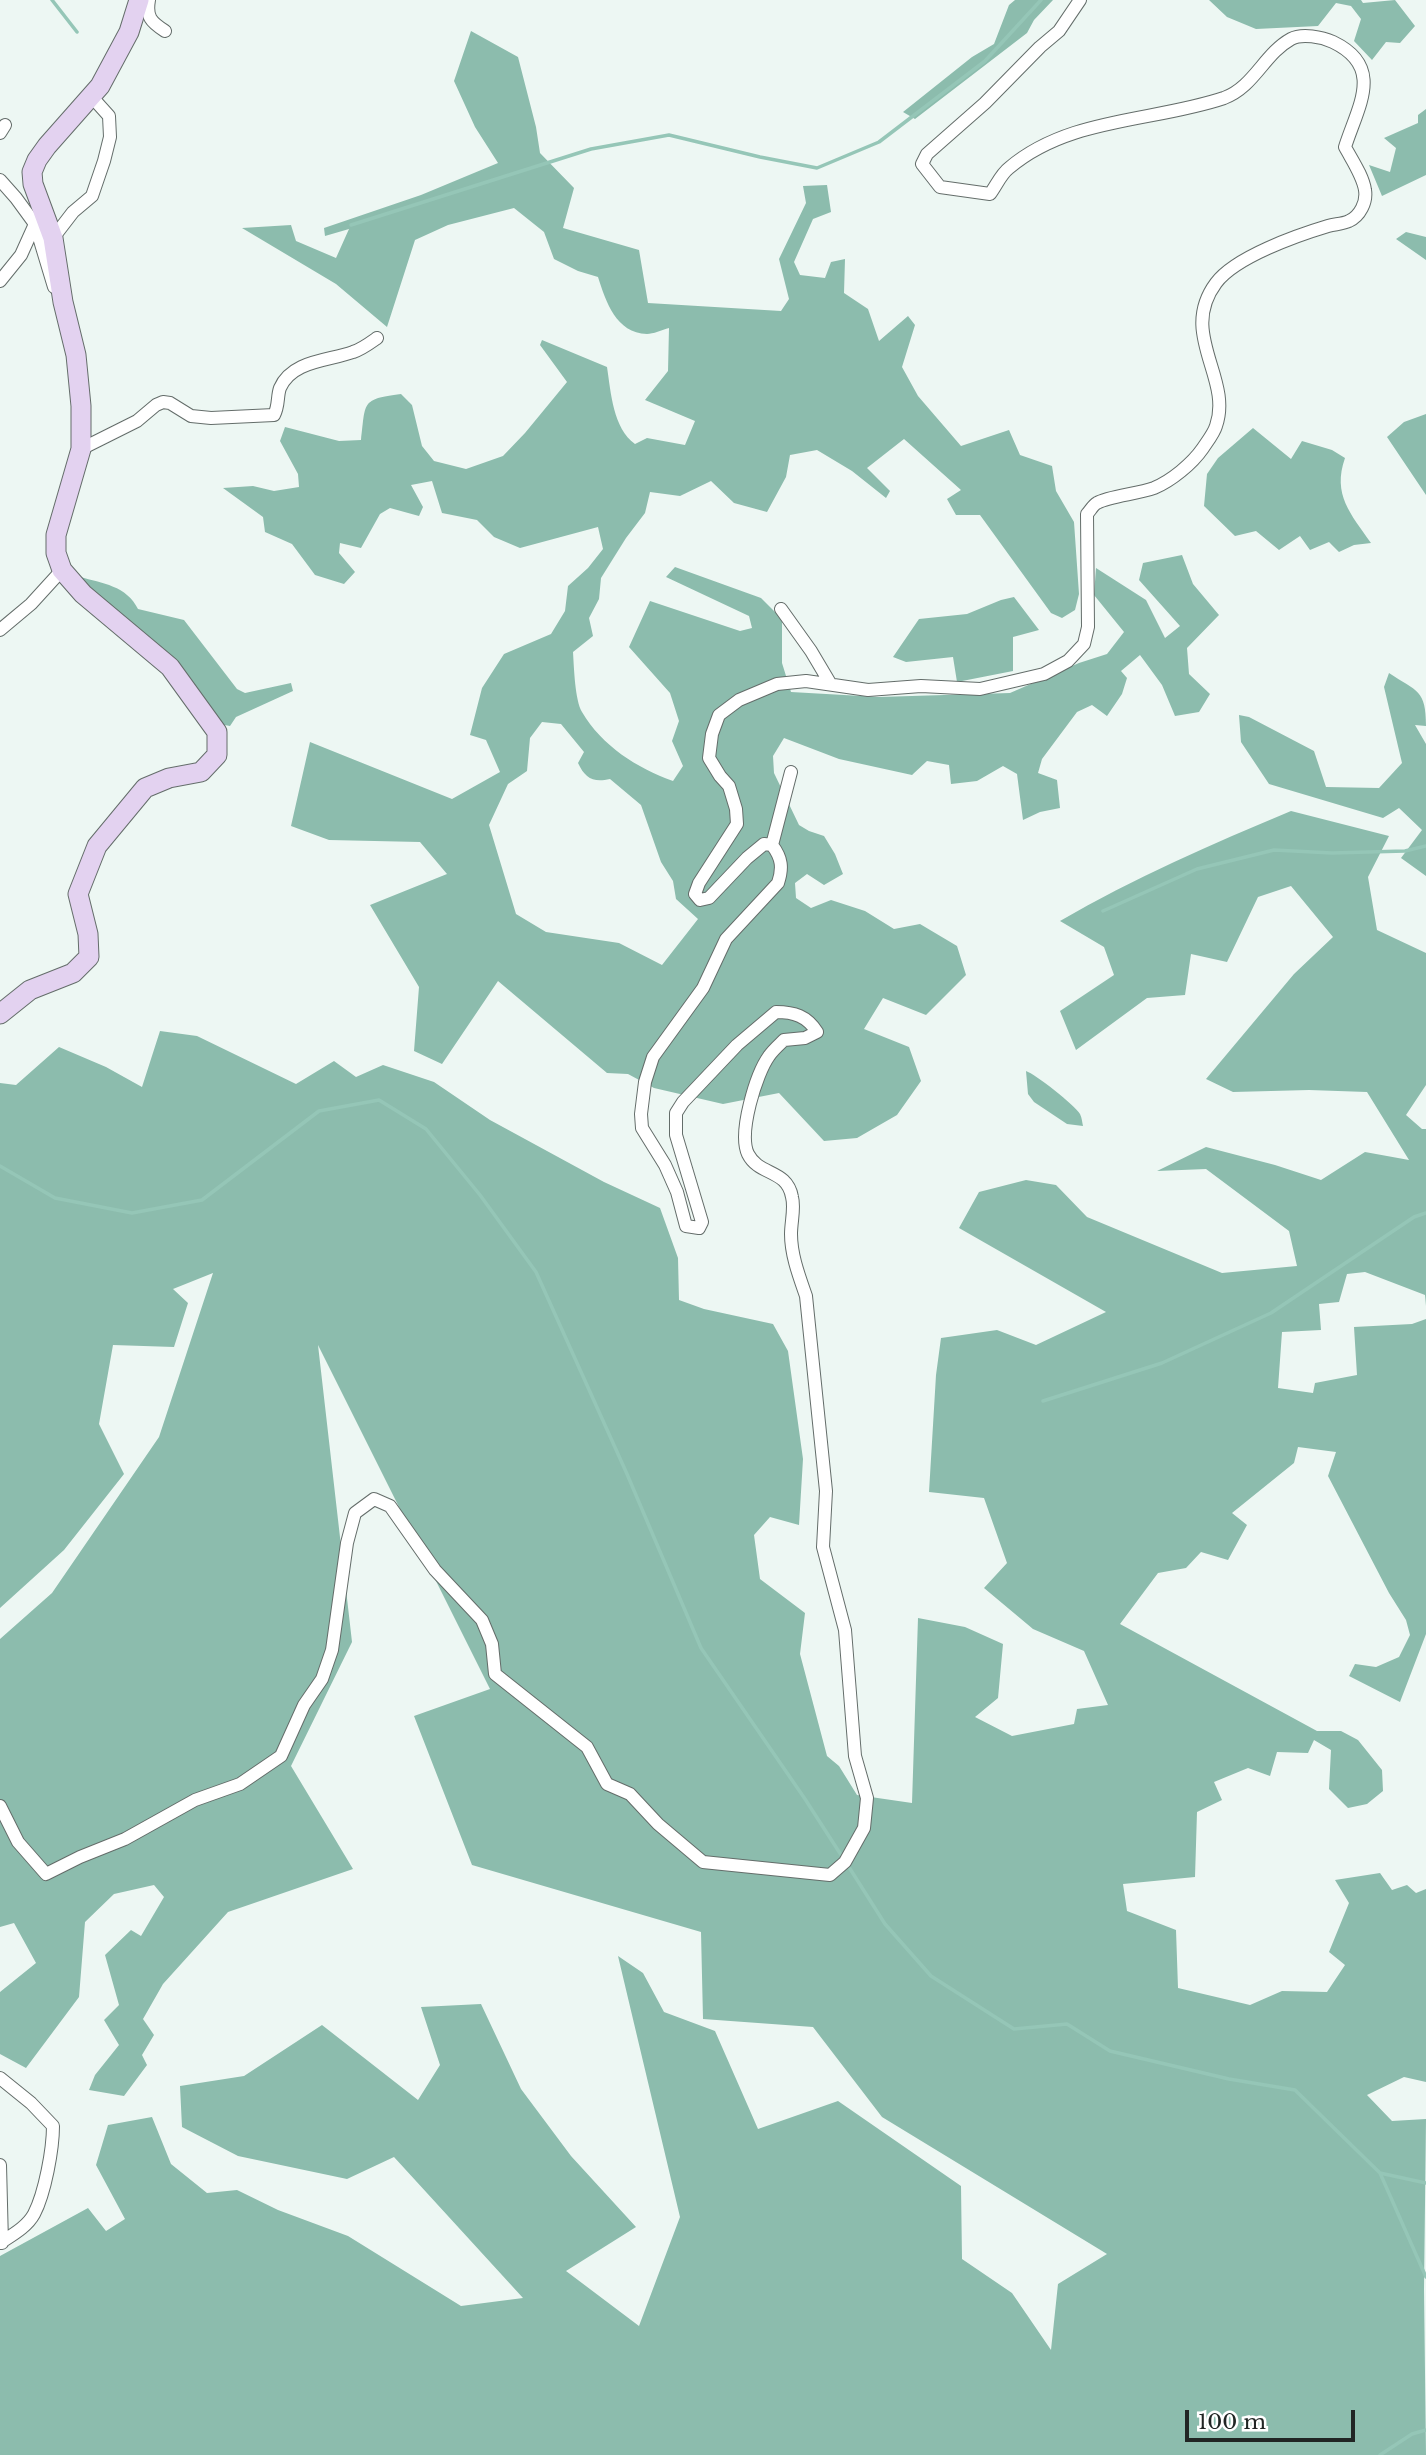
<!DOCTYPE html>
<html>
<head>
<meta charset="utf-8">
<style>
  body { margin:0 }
  #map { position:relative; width:1426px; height:2455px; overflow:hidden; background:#edf7f3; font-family:"Libre Baskerville",serif }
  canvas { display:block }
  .scale { position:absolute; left:1185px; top:2410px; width:170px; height:32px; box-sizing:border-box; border:4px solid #212524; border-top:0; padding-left:9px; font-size:21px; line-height:24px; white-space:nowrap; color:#212524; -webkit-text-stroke:5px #fff; paint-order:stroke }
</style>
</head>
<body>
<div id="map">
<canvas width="1426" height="2455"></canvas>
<div class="scale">100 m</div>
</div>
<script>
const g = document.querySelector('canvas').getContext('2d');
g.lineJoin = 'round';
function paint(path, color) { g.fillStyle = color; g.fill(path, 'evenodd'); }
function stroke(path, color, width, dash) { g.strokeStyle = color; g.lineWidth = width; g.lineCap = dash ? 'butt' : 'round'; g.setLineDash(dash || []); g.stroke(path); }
paint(new Path2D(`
  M1015 0H1053L1034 20 1027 33 915 119 903 112 972 57 994 44 1009 5Z
  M1209 0H1361L1363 3 1395 0 1415 26 1400 43 1386 42 1372 60 1354 41 1361 19 1351 6 1336 3 1318 26 1256 29 1227 17Z
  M471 31 518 57 536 127 540 153 574 188 563 228 639 250 648 303 781 311 789 299 779 259 806 203 803 186 827 185 831 212 813 219 794 262 800 275 825 278 831 262 845 259 844 293 868 309 879 341 908 316 915 325 902 367 918 396 961 446 1009 430 1020 455 1052 466 1056 491 1074 522 1079 594 1075 610 1062 618 1051 613 980 515H956L947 499 961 490 904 439 867 468 890 491 886 498 852 471 817 450 790 455 786 477 767 512 734 503 711 481 680 496 650 492 645 513 626 538 601 578 599 599 589 618 593 636 573 652C574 668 575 700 582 712 602 746 637 768 673 781L683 766 672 741 679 721 670 693 629 647 650 601 740 631 752 628 749 616 666 577 675 567 761 598 782 619V663L791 692 879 697 1010 693 1079 663 1107 654 1124 632 1094 595 1096 568 1146 600 1165 638 1180 626 1139 580 1143 563 1182 555 1193 584 1219 615 1187 648 1189 674 1210 694 1199 712 1175 716 1162 685 1140 655 1121 671 1127 678 1122 694 1107 716 1092 705 1077 712 1042 759 1038 773 1057 780 1060 808 1040 812 1023 820 1017 774 1003 766 977 781 951 784 949 765 927 761 912 775 839 759 784 738 773 756 774 773 799 825 809 831 824 836 835 854 843 874 824 885 807 874 795 883 796 898 811 908 831 900 865 911 894 929 920 924 957 946 966 975 926 1015 883 998 864 1029 909 1047 921 1081 897 1115 857 1138 824 1141 779 1093 723 1104 654 1088 628 1074 607 1073 498 981 442 1064 414 1051 419 987 370 905 447 874 420 842 329 840 291 826 310 742 452 799 500 772 486 740 470 735 482 688 504 654 551 634 565 611 568 586 588 568 603 549 598 527 520 548 494 537 477 520 442 513 432 481 411 485 423 507 419 516 390 508 380 514 361 548 340 543 339 553 355 572 344 584 315 575 292 544 265 532 263 517 223 488 253 486 274 491 299 487 298 474 280 441 285 427 339 441 361 440C366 403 360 399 401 394L412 405 422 446 434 461 466 469 503 456 525 433 567 382 540 345 542 340 607 367C611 393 613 428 635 444L647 438 685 445 695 421 645 400 668 371 669 328C662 330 653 334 647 334 616 333 606 302 598 277L578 271 554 259 544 232 514 208 448 225 415 240 387 327 336 284 242 228 291 225 296 241 336 258 349 229 325 236 324 228 421 195 498 163 475 127 454 81ZM542 722 561 724 584 752 578 763C585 778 593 783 610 779L641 805 661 862 673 881 676 899 698 919 662 965 619 943 546 932 516 914 489 825 508 784 527 771 530 738Z
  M1426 109V175L1382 196 1369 165 1390 172 1396 148 1384 138 1418 123V115Z
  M1406 232 1426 237V260L1396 239Z
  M1426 414V495L1387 437 1404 422Z
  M1253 428 1291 459 1302 441 1332 450 1345 458C1332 495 1351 514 1371 543L1354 545 1339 552 1329 542 1310 550 1300 536 1279 550 1256 531 1235 536 1204 506 1207 474 1218 458Z
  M80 577C102 583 127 586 138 609L184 620 237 689 245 693 291 683 293 691 236 717 230 726 219 724 88 591Z
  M1014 597 1039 630 1013 637V671L957 682 953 657 906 662 893 657 919 619 967 614 1001 600Z
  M1389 673C1417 692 1426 689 1426 726L1415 725 1426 744V876L1401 858 1422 830 1399 808 1383 818 1269 784 1241 742 1239 715 1249 717 1314 751 1326 787 1379 788 1402 763 1384 687Z
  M1291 811 1389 836 1368 877 1377 930 1426 953V1085L1406 1115 1422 1129H1426V1306L1425 1295 1365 1272 1347 1274 1339 1302 1319 1304 1321 1330 1282 1332 1278 1388 1313 1393 1315 1383 1357 1375 1354 1327 1412 1324 1426 1319V1634L1400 1702 1349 1676 1355 1664 1376 1667 1399 1657 1410 1635 1406 1620 1389 1593 1328 1476 1336 1452 1298 1447 1294 1463 1232 1513 1247 1525 1228 1560 1201 1552 1186 1568 1158 1573 1120 1624 1317 1731H1341L1358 1740 1382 1770 1383 1791 1367 1804 1348 1808 1329 1789 1331 1750 1314 1740 1308 1753 1277 1752 1270 1776 1248 1768 1214 1782 1222 1800 1197 1812 1195 1877 1123 1884 1127 1911 1176 1930 1178 1988 1250 2005 1282 1991 1327 1992 1345 1965 1329 1952 1349 1903 1335 1880 1380 1873 1392 1890 1407 1885 1416 1893 1426 1889V2082L1404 2077 1367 2095 1392 2121 1426 2119 1424 2289 1426 2455H0V2256L88 2208 106 2231 125 2219 96 2165 108 2125 152 2117 171 2164 207 2193 237 2190 278 2210 348 2236 461 2306 523 2298 394 2157 347 2179 238 2156 182 2127 180 2086 244 2076 322 2025 418 2100 440 2065 421 2007 481 2004 521 2089 571 2156 636 2227 566 2271 639 2326 680 2217 618 1956 643 1973 664 2012 715 2031 758 2129 838 2101 961 2186 962 2259 1012 2293 1051 2350 1058 2284 1107 2254 882 2117 813 2027 703 2019 701 1932 472 1865 414 1716 490 1689 318 1345 352 1642 291 1766 353 1869 228 1912 163 1984 143 2019 154 2035 142 2055 147 2065 124 2096 89 2090 95 2075 119 2045 104 2020 119 2005 105 1955 131 1930 141 1936 164 1897 154 1885 114 1894 85 1922 79 1997 26 2068 0 2054V1992L36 1963 14 1923 0 1927V1639L52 1593 159 1437 213 1273 173 1289 188 1303 174 1347 113 1345 99 1424 124 1474 64 1550 0 1608V1083L16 1085 59 1047 106 1067 142 1087 160 1031 197 1036 296 1084 334 1061 356 1077 383 1065 434 1082 490 1120 604 1182 660 1208 678 1258 679 1300 704 1309 773 1324 788 1351 803 1459 799 1525 770 1517 754 1535 760 1579 805 1613 800 1654 827 1756 839 1766 857 1795 912 1803 918 1618 965 1627 1003 1644 998 1698 975 1717 1012 1736 1074 1724 1077 1709 1108 1705 1084 1651 1033 1629 984 1588 1007 1563 984 1498 929 1492 936 1375 941 1338 997 1330 1036 1345 1106 1312 959 1228 979 1192 1026 1180 1056 1185 1087 1217 1222 1273 1297 1266 1289 1231 1206 1169 1157 1171 1206 1147 1275 1165 1321 1180 1365 1152 1409 1160 1367 1092 1309 1090 1233 1092 1206 1079 1294 974 1333 937 1291 886 1258 897 1227 962 1191 954 1185 995 1147 998 1076 1050 1060 1011 1114 975 1104 947 1060 921C1134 878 1212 844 1291 811Z
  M1026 1071C1035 1074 1075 1105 1080 1114 1082 1118 1082 1122 1083 1126L1067 1124 1034 1102 1028 1094Z`), '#8cbcad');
stroke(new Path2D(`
  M52 0 77 32
  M351 225 591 149 669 135 760 157 817 168 879 142 985 61 1041 0
  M1103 911 1197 869 1274 850 1332 853 1405 851 1426 846
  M0 1166 55 1198 132 1213 202 1200 319 1111 379 1100 426 1129 480 1195 536 1272 627 1474 701 1648 805 1799 843 1858
  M1043 1401 1162 1363 1271 1313 1414 1217 1426 1213
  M847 1864 885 1924 931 1976 1014 2029 1067 2024 1110 2051 1229 2079 1295 2090 1380 2173 1426 2277
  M1380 2173 1426 2183
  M1380 2455 1412 2434 1426 2430`), '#95c6b7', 3.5);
const minor = new Path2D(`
  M149 0C146 17 151 22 165 31
  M0 133 5 125
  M0 180 16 198 35 224 54 287
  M53 238 73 212 92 196 104 161 110 137 109 116 91 96
  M0 281 21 255 35 224
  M81 449 137 421 156 405 163 402 170 403 191 416 211 418 274 415C279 406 277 396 280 388 292 360 329 361 353 352 362 349 370 343 377 338
  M781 609 811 651 830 683
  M0 630 31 604 62 570
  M772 845 791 772
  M0 1806 18 1842 46 1874 80 1857 125 1839 195 1800 240 1784 281 1756 304 1705 322 1679 332 1650 347 1543 355 1513 374 1499 390 1506 435 1570 482 1620 492 1644 495 1674 587 1747 607 1784 630 1794 658 1824 703 1862 830 1875 845 1862 864 1828 867 1798 855 1756 845 1630 823 1547 826 1491 806 1296C799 1276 791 1255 791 1234 791 1222 795 1208 792 1197 787 1169 759 1176 748 1154 738 1133 756 1074 769 1056 773 1050 779 1045 784 1040L805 1038 817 1032C807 1016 794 1012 776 1012L737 1045 683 1102 676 1113V1135L702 1222 699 1228 686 1226 677 1192 665 1165 642 1128 641 1114 645 1082 653 1057 703 988 726 939 778 883C783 868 782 858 772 845L764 844 747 858 709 898 700 900 695 894 699 883 737 824 736 809 729 786 720 776 709 758 712 734 719 715 739 700 777 684 806 681 868 690 921 686 980 689 1044 674 1068 661 1084 644 1088 627 1087 514C1090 511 1093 505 1097 503 1109 496 1138 494 1154 488 1171 481 1192 464 1203 448 1207 442 1214 433 1216 426 1233 378 1178 334 1216 283 1235 257 1298 235 1328 226 1335 224 1343 224 1349 221 1360 216 1367 202 1365 190 1363 176 1352 160 1345 147 1358 106 1385 67 1333 42 1322 37 1302 33 1291 39 1264 54 1254 87 1224 98 1153 122 1069 117 1009 168 1001 174 996 186 990 194L940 187 922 164 927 154 985 103 1040 47 1059 31 1080 0
  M0 2078 31 2103 53 2126C53 2149 45 2193 34 2214 27 2227 12 2235 0 2243
  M0 2165 2 2243`);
const secondary = new Path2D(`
  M0 1014 30 990 73 973 89 957 88 934 78 894 97 846 145 788 169 778 201 772 217 755V732L170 667 83 594 62 570 56 553V535L81 449V406L76 355 63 302 53 238 33 184 32 172 37 160 47 146 100 86 129 32 139 0`);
stroke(minor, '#646d6a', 14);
stroke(secondary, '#646d6a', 21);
stroke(minor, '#fff', 12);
stroke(secondary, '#e3d2f0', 19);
</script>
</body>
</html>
